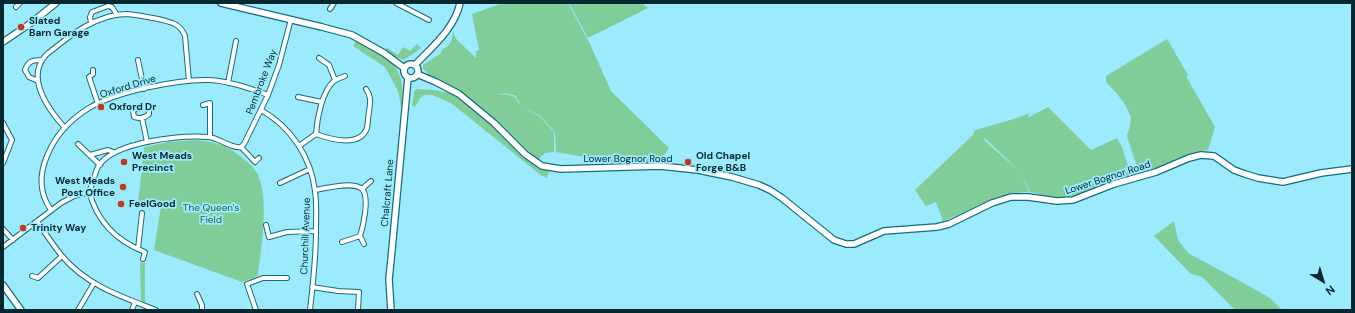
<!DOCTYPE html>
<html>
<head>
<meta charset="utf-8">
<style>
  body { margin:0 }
  #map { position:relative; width:1355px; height:313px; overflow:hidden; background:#9beafd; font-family:"DM Sans",sans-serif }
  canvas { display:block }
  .frame { position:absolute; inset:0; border:4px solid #05282f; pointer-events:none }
  .north { position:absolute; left:1303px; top:261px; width:40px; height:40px; -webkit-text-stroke:3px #9beafd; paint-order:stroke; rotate:142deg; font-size:11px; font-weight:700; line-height:16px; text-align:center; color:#05282f }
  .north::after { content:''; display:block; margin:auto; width:14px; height:18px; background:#05282f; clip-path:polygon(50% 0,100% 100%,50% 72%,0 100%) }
</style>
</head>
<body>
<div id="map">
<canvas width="1355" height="313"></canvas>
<div class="frame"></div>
<div class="north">N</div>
</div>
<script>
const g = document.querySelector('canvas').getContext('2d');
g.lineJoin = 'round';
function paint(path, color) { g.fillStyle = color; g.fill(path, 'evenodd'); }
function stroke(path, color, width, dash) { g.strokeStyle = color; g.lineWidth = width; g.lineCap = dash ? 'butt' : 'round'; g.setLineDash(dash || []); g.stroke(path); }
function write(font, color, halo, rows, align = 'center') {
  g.font = font + ' "DM Sans",sans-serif'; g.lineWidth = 3.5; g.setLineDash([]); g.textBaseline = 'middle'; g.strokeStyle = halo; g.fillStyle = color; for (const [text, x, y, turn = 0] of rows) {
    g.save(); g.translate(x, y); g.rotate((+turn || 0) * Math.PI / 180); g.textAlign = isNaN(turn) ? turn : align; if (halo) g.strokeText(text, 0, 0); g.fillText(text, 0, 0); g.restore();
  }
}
paint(new Path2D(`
  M503 3H568L590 44 611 91 669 148 659 162H612L556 152 555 132 539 115 521 107 516 96 506 93 496 95 506 94 515 97 521 107 539 116 554 132V152L545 153 538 160 466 95 448 84 427 74V72L423 69V65L440 54 443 49 447 47 451 42 453 32 457 40 476 58V51L479 50 472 14Z
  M569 3H642L648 8 588 38Z
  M1167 39 1188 75 1186 76 1215 127 1208 150C1184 152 1165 171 1142 170L1136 164 1127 136 1130 126 1131 117 1126 106 1118 95 1106 82V76Z
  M356 41C366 47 386 55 393 64 404 77 403 95 402 111L398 91 385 67 353 46Z
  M417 44 421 48 404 60 393 56 386 51V47L398 55 403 47 410 51Z
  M416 89 433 90 455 94 488 121 529 160 536 165 549 171 547 178 542 176 451 103 432 95H424L420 98 415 107 412 105 414 92Z
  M1048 107 1091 150 1117 138 1122 147 1131 175 1078 194 1064 197H1051L1030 192 1021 173 985 138 984 140 1021 173 1029 192C995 192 973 210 943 221L936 202 926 206 915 190 973 135 974 131 979 129 1017 118 1030 113 1027 118Z
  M195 140C212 141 227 145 240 156 246 161 253 166 257 173 270 199 261 248 258 276L242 282 154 250 161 206 138 204 144 147 169 142Z
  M1174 221 1178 240 1188 253 1249 286 1270 298 1282 310H1235L1202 277 1191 274 1154 236Z
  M140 262 145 263V303L141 301Z`), '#81cd9a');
const street = new Path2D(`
  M396 3 429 20
  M16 7 20 3
  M330 9 334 3
  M91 23 90 17 92 12 108 6 112 7 117 15
  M319 58 329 65 335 80
  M138 60 144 89
  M93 70V74L89 77 98 104
  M36 80 29 77 25 70C28 61 33 60 41 60
  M228 83 236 41
  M298 97 322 102
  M203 105 210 103V137
  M145 107 149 109V114C145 118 140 119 134 117L133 111 137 108Z
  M261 110C291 127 311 157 315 191 317 204 316 217 316 231 316 257 313 284 310 310
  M142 118 147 142
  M3 123 12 140 3 163
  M65 128C48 109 25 78 46 55 69 36 96 14 127 14 138 15 148 17 158 19 170 22 180 23 185 36L189 81
  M316 134C330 139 360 148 367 128 368 123 368 117 369 112 370 103 372 97 366 89
  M316 134C317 119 322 91 334 81 337 79 342 77 345 76
  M78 144 100 165
  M299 146 316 134
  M241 147 244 144 268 95 279 65 291 19
  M241 147 255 162 259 158
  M90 155 108 150 113 152
  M280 183 310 169
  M362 189 371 181
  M315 190C326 188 353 181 362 189 370 197 363 227 360 236L342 242
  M89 191C94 183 94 173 99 165 117 141 181 135 209 137 219 138 232 149 241 147
  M89 191C97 222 116 241 145 252L143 259
  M51 210C39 193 39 175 47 156 55 136 71 119 89 108 116 92 177 79 209 80 229 81 249 88 268 95
  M37 221C45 233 53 245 62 256 86 285 122 297 156 310
  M266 225 269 237 287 232 316 231
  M3 229 13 240
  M360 236 364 244
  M3 247 61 203 74 196 86 193 89 191
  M138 249 142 213
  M32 276 38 278 62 256
  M312 287 338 291 359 292 358 310
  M197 294 202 305V310
  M78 310 94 283
  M132 310 135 302
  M256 310 247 284 263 278H287`);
const secondary = new Path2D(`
  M221 3 322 27 352 35 384 53 404 68
  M3 42 31 23 56 3
  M404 71a7 7 0 1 1 14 0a7 7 0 1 1-14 0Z
  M415 65C432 47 455 28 460 3
  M417 74 436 82 459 94 494 123 525 154 542 166 561 169 660 166 698 170 732 177 759 185 770 190 782 198 834 240 846 244H854L884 231 937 227 949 224 992 203 1011 197H1028L1057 201 1073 200 1114 184 1156 172 1189 158 1201 155 1214 156 1234 170 1245 174 1258 178 1283 182 1321 173 1352 169
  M3 285 21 310
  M391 310 389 279 391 260 408 78`);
stroke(street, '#136d7d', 6);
stroke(secondary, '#136d7d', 8);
stroke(street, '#fff', 4);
stroke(secondary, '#fff', 5.5);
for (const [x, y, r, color] of [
  [21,27,4,"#c23819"],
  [101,107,4,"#c23819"],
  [124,162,4,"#c23819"],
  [688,162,4,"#c23819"],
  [123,187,4,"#c23819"],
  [121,204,4,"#c23819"],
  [23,228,4,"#c23819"]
]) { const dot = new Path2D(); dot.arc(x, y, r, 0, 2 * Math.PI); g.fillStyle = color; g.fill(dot); stroke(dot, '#9beafd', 1.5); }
write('bold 10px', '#05282f', '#9beafd', [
  ["Slated",29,21],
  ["Barn Garage",29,33],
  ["Oxford Dr",109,107],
  ["West Meads",132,156],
  ["Precinct",132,168],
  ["Old Chapel",696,156],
  ["Forge B&B",696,168],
  ["West Meads",115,181,"right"],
  ["Post Office",115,193,"right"],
  ["FeelGood",129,204],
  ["Trinity Way",31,228]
], 'left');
write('10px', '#05282f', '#9beafd', [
  ["Pembroke Way",262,82,-69],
  ["Oxford Drive",128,87,-17],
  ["Lower Bognor Road",628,159],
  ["Lower Bognor Road",1108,178,-18],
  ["Chalcraft Lane",388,193,-85],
  ["Churchill Avenue",306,236,-88]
]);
write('10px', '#27633e', '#9beafd', [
  ["The Queen's",211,208],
  ["Field",211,220]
]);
</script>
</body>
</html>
